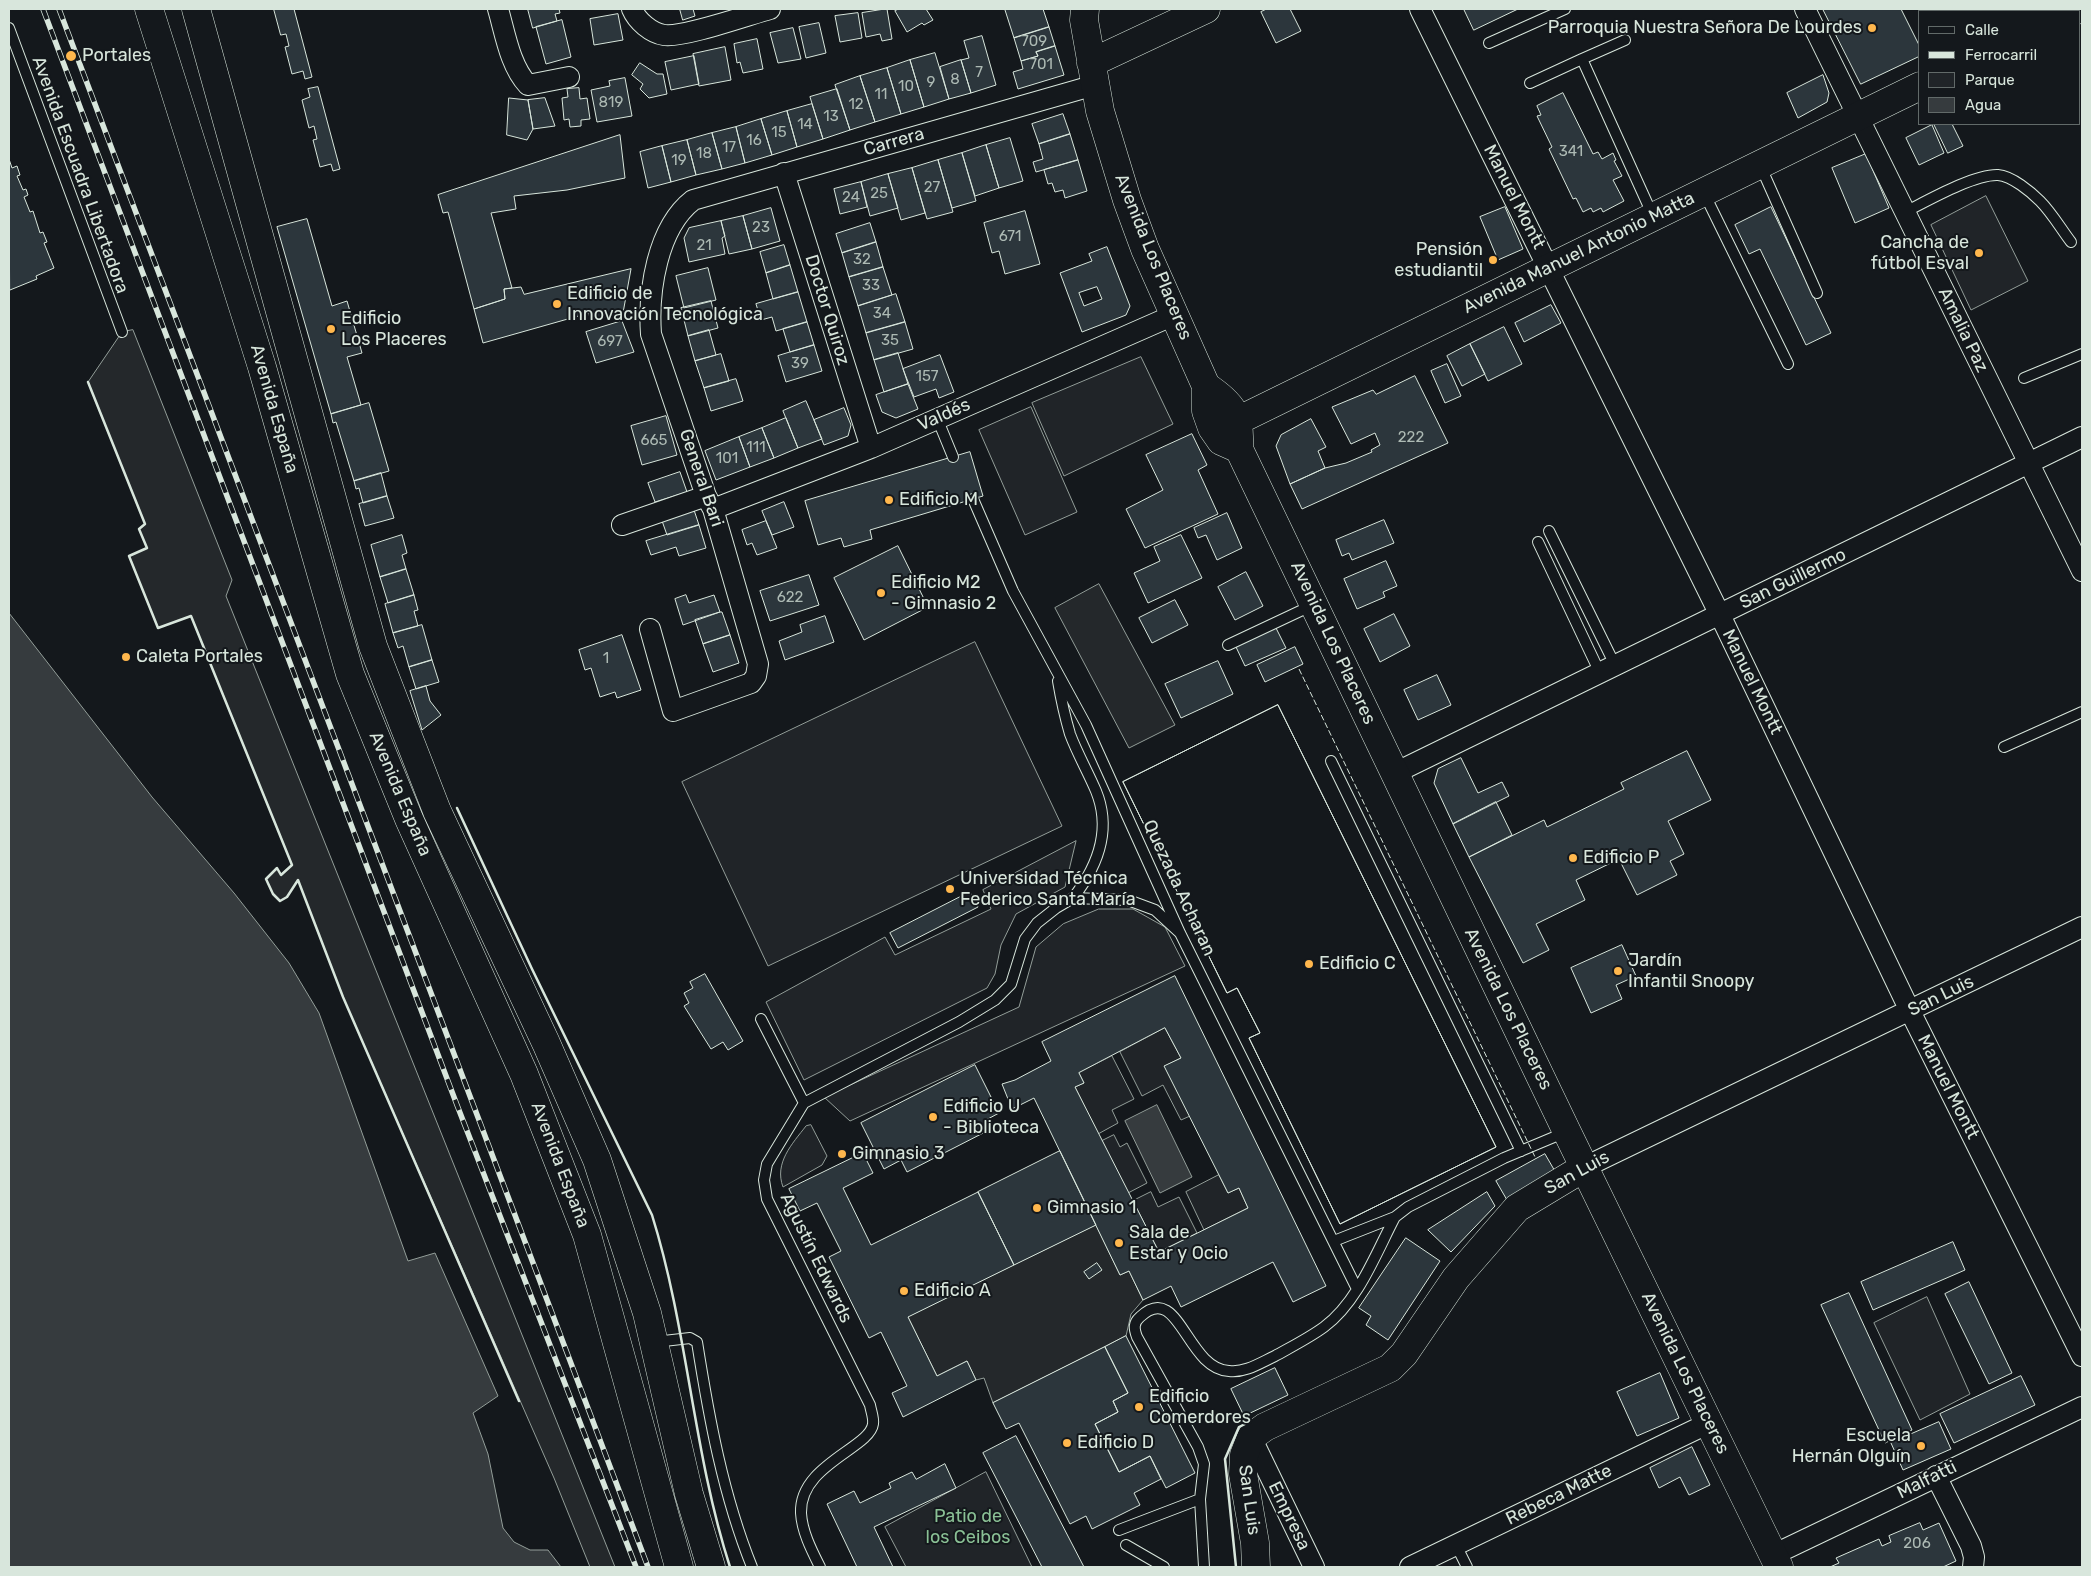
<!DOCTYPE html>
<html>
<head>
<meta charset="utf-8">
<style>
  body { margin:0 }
  #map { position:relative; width:2091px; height:1576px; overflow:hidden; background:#14181c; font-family:Rubik,sans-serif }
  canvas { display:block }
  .frame { position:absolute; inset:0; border:10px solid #d8e6dc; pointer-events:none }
  .legend { position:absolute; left:1918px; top:10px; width:162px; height:115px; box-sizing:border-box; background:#14181c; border:1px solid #626a69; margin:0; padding:6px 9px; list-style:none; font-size:15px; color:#d8e6dc }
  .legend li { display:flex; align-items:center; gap:10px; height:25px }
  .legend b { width:25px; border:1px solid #626a69 }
</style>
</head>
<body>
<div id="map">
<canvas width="2091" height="1576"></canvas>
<div class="frame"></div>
<ul class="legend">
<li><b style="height:6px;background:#14181c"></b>Calle</li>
<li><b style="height:6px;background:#d8e6dc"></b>Ferrocarril</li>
<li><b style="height:14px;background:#202428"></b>Parque</li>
<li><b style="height:14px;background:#363b3e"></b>Agua</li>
</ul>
</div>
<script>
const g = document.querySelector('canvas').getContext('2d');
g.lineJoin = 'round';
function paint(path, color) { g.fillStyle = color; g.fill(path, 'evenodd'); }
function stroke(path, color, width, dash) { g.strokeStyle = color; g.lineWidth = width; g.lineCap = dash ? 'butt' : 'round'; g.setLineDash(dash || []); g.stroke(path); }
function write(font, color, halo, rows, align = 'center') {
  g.font = font + ' Rubik,sans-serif'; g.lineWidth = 4; g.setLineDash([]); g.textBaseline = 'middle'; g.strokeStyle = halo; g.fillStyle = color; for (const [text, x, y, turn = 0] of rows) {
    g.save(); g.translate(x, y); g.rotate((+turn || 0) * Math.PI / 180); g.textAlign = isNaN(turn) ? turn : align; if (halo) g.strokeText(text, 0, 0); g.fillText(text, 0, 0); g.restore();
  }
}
const green = new Path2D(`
  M1986 196 2028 281 1971 310 1931 225Z
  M1141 357 1173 424 1064 476 1032 403Z
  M1031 407 1077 512 1025 535 979 430Z
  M975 642 1062 826 768 966 682 782Z
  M1076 841 1065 887 1016 914 1001 945 995 974 987 988 804 1080 766 1002 885 937 895 955 991 909 983 890Z
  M1099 909H1133L1165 927 1185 966 850 1121 824 1097 1019 1007 1036 947 1063 924Z
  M1165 1028 1181 1058 1165 1066 1190 1116 1181 1120 1163 1085 1142 1096 1120 1052Z
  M1112 1056 1134 1099 1112 1110 1118 1123 1098 1134 1075 1087 1084 1083 1079 1073Z
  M811 1125 827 1156 822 1165 783 1187C774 1163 792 1144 806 1126Z
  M1114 1135 1120 1147 1127 1143 1147 1183 1128 1193 1102 1141Z
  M1219 1175 1228 1193 1239 1188 1248 1208 1204 1230 1186 1192Z
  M1151 1192 1158 1207 1179 1197 1197 1233 1159 1252 1133 1201Z
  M1927 1297 1970 1394 1920 1420 1874 1323Z
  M986 1472 1032 1567H906L885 1527Z`);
paint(green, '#202428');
stroke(green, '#939e99', 1);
const parking = new Path2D(`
  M133 330 232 580 226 596 615 1567H590L554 1478 343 997 298 880 287 897 280 901 273 894 266 879 277 868 281 874 292 865 191 616 158 628 129 556 147 548 139 529 145 524 88 382 122 332Z
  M1099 584 1175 725 1129 748 1055 608Z
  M1096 1225 1120 1275 1129 1271 1143 1300 1131 1314 1126 1336 993 1403 984 1378 976 1380 967 1361 937 1376 908 1317Z`);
paint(parking, '#24282b');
stroke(parking, '#939e99', 1);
const water = new Path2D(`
  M9 613 152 797 234 893 289 963 319 1013 408 1261 435 1253 498 1396 473 1413 488 1454 503 1528 514 1542 530 1550H548L561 1567H9Z
  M1157 1105 1192 1177 1160 1193 1125 1121Z`);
paint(water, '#363b3e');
stroke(water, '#939e99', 1);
const building = new Path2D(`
  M274 9H294L312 77 305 79 303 71 292 74 285 47 289 46 286 34 281 35Z
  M528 9H559L560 13 555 14 557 21 533 28Z
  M680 9H693L695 16 683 20Z
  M887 9 892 39 882 41 880 34 866 37 862 13Z
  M899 9H926L933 20 924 25 922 23 907 32 895 11Z
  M1010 9H1043L1049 27 1014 38 1005 10Z
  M1267 9H1290L1301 31 1276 43 1261 12Z
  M1464 9H1518L1474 30Z
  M1823 9H1901L1920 47V56L1861 84Z
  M858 13 862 38 840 42 835 16Z
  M618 14 623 40 594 45 590 19Z
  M562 20 571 57 546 64 536 27Z
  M819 23 826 53 806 58 799 27Z
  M1049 27 1055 46 1036 52 1038 56 1021 61 1014 38Z
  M793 28 801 59 778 63 770 33Z
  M982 36 996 85 971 93 961 60 969 58 964 41Z
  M757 39 763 69 743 73 740 62 737 63 734 44Z
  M1055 46 1064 75 1018 89 1013 72 1023 69 1021 61 1038 56 1036 52Z
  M725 47 731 80 699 86 693 54Z
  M935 53 949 99 924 107 910 60Z
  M694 56 699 84 671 90 665 62Z
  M910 60 924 107 901 114 887 68Z
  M961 60 971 93 949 99 940 67Z
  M640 63 657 74H663L667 94 649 98 640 89 643 84 632 75Z
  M887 68 901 114 875 122 860 76Z
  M1823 75 1829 93 1827 102 1798 118 1787 93Z
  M860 76 875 122 850 130 835 85Z
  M625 78 632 116 597 122 591 90 610 86 609 81Z
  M318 87 340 169 333 171 331 164 320 167 313 140 317 139 314 126 309 128 302 100 310 97 308 89Z
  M579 88 580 99 587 98 590 119 581 120V126L570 127 569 119 564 120 562 98 568 97 567 89Z
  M837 89 850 130 823 139 810 97Z
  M1563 93 1593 154 1598 152 1602 159 1613 153 1616 160 1614 161 1622 176 1613 180 1624 201 1603 212 1601 208 1593 212 1591 208 1583 212 1576 198 1573 199 1549 149 1552 147 1537 116 1541 115 1537 106Z
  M509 98 528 100 533 129 527 140 507 135Z
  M545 98 555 126 533 129 528 100Z
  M812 104 823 139 797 147 787 111Z
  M787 111 797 147 772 155 761 119Z
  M1063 114 1070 134 1039 144 1032 124Z
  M761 119 772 155 745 163 736 127Z
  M1934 124H1952L1963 146 1948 153Z
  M1932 125 1944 153 1919 165 1906 138Z
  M736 127 745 163 722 169 712 133Z
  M712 133 722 169 696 175 687 140Z
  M1070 134 1078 160 1036 172 1033 162 1043 159 1039 144Z
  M620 135 625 178 567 190 514 196 516 209 491 213 512 288 504 289 505 299 474 309 448 212 443 213 438 195Z
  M1010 138 1023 181 999 188 986 145Z
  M687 140 696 175 671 182 662 146Z
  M986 145 999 188 975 196 962 153Z
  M662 146 671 182 648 188 640 152Z
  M962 153 976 201 952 208 938 160Z
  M1866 154 1889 208 1855 223 1832 168Z
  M9 159 12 168 17 166 20 175 17 176 23 190 26 189 28 195 24 197 30 212 33 211 40 233 43 232 47 242 44 243 54 268 36 276 37 279 10 290Z
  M938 160 953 212 927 219 912 168Z
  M1078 160 1087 191 1065 198 1063 190 1055 192 1052 183 1048 184 1044 170Z
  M912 168 925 213 901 220 888 174Z
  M888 174 898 208 870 216 861 182Z
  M861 182 867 207 840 214 834 189Z
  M1505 207 1523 249 1498 260 1480 217Z
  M1771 207 1831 333 1806 345 1760 249 1749 254 1735 225Z
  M771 208 780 241 752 249 743 216Z
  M1025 211 1040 264 1005 274 999 251 992 253 984 223Z
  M743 216 752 249 729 254 721 221Z
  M307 219 332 306 347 301 362 353 347 357 361 405 331 414 277 227Z
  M721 221 725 236 722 238 725 254 689 262 684 238 689 228Z
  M870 223 876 242 842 253 836 234Z
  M876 242 883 267 849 277 842 253Z
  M784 245 790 265 766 273 760 252Z
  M1107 247 1130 306 1126 315 1082 332 1060 273 1092 261 1089 254ZM1097 287 1102 299 1084 306 1079 293Z
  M790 265 798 292 773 299 766 273Z
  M883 267 892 295 858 306 849 277Z
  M708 268 716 300 684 308 676 276Z
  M631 269 623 313 590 320 589 313 483 343 474 309 505 299 504 289 521 287 524 294Z
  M798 292 807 322 776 331 772 317 761 320 756 304Z
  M896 294 905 322 866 333 858 306Z
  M711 301 718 328 688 336 681 308Z
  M1551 305 1561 323 1524 342 1515 323Z
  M622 321 634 352 596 363 586 332Z
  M807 322 814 345 790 352 783 329Z
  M905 322 913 349 874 360 866 333Z
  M1504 327 1522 364 1488 381 1470 344Z
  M709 330 716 355 695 361 688 336Z
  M1470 344 1485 374 1462 386 1447 356Z
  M814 345 822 371 786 382 778 356Z
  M898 353 908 384 884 392 874 360Z
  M721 354 729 381 704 388 695 361Z
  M940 355 954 392 939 398 936 389 914 397 903 369Z
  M1447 364 1461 396 1445 403 1431 371Z
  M1415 376 1448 443 1302 509 1290 484 1325 468 1346 463 1372 452 1371 450 1380 445 1375 433 1351 444 1332 407 1373 390 1376 394Z
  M736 379 743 401 711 411 704 388Z
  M908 384 918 409 896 418 882 412 876 395Z
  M806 401 822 439 798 448 783 411Z
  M369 403 389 471 354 481 336 422 333 423 331 414Z
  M844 408 851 425 848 436 824 445 814 420Z
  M666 416 677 455 642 465 631 426Z
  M786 418 798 448 774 458 762 428Z
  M1311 419 1326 447 1318 451 1325 468 1290 484 1276 446 1281 435Z
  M762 428 774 458 750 467 739 437Z
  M1192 434 1207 465 1198 470 1218 514 1145 548 1126 509 1163 490 1146 455Z
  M739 437 750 467 716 480 705 451Z
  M970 452 983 496 870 530 872 539 844 547 841 538 818 545 805 501Z
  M680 472 687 492 655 502 648 483Z
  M381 473 387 496 363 503 359 488 356 489 354 481Z
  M387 496 394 518 365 526 359 504Z
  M784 502 794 527 772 535 762 511Z
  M693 507 699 525 667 535 661 518Z
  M1227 513 1242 548 1217 560 1206 535 1198 538 1194 528Z
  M1384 520 1394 543 1352 560 1349 553 1342 556 1336 540Z
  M766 521 777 548 757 555 752 543 747 545 742 530Z
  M699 525 706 548 679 556 676 547 651 555 646 541Z
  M402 535 407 553 402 555 406 569 380 577 371 545Z
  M1181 535 1202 578 1148 603 1134 573 1160 561 1154 547Z
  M898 546 928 607 864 640 834 578Z
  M1386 561 1397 586 1383 592 1385 597 1357 609 1344 579Z
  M406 569 414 595 388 603 380 577Z
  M1246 572 1263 606 1235 620 1218 587Z
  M809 575 819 605 770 621 760 591Z
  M414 595 418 610 414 611 418 626 393 633 385 604Z
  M686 595 689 603 714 595 720 612 683 625 675 599Z
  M1175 600 1188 625 1152 643 1139 618Z
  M720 612H722L730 635 703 644 695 620Z
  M1394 614 1410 646 1380 662 1364 629Z
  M825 616 834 642 785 660 779 641 802 632 800 625Z
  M422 625 432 660 409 667 403 646 398 648 393 633Z
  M1276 628 1286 648 1245 666 1236 647Z
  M622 635 641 690 617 698 615 692 600 697 591 668 585 670 579 650Z
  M730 635 739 663 713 672 703 644Z
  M1295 647 1303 664 1265 682 1257 665Z
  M432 660 439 682 416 689 409 667Z
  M1218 661 1233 694 1181 718 1165 684Z
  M1437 675 1451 705 1418 720 1404 690Z
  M426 686 430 701 441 715 422 730 410 691Z
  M1278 705 1496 1147 1340 1224 1249 1038 1260 1033 1237 988 1227 993 1123 782Z
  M1278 705 1496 1147 1340 1224 1249 1038 1260 1033 1237 988 1227 993 1123 782Z
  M1687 751 1711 800 1668 821 1684 854 1670 861 1677 875 1637 895 1619 859 1576 880 1585 900 1536 924 1549 950 1523 963 1469 857 1544 820 1547 827 1624 789 1621 783Z
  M1461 758 1478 793 1502 782 1509 796 1453 824 1434 783 1438 769Z
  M1496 802 1512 835 1469 857 1453 824Z
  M970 892 978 907 898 948 890 933Z
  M1622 945 1636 976 1616 985 1622 999 1591 1013 1571 968Z
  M705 974 743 1041 728 1050 723 1042 711 1049 684 1006 689 1003 684 993 693 988 690 982Z
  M1175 976 1326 1286 1293 1302 1273 1262 1181 1307 1171 1286 1143 1300 1129 1271 1120 1275 1034 1098 1012 1109 1002 1084 1015 1080 1051 1061 1042 1042ZM1165 1028 1181 1058 1164 1066 1228 1193 1239 1188 1248 1208 1159 1252 1075 1087 1084 1083 1079 1073Z
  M975 1065 999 1113 986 1120 991 1129 907 1172 901 1160 884 1169 861 1123Z
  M1060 1151 1096 1225 1014 1265 978 1192Z
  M863 1153 873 1173 843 1188 871 1245 978 1192 1014 1265 908 1317 937 1376 967 1361 976 1380 903 1417 892 1393 907 1386 881 1332 869 1338 829 1257 841 1251 817 1203 800 1211 789 1189Z
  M1545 1154 1556 1173 1507 1200 1496 1181Z
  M1487 1192 1495 1206 1451 1252 1428 1230Z
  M1406 1238 1440 1261 1388 1340 1366 1325 1371 1316 1359 1308Z
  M1953 1242 1965 1270 1873 1310 1861 1282Z
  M1097 1263 1102 1270 1089 1279 1084 1272Z
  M1969 1282 2012 1373 1989 1384 1945 1294Z
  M1849 1293 1912 1430 1885 1443 1821 1305Z
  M1126 1336 1195 1473 1166 1488 1150 1456 1119 1472 1095 1424 1118 1412 1113 1401 1128 1393 1105 1347Z
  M1105 1347 1128 1393 1113 1401 1118 1412 1095 1424 1119 1472 1150 1456 1161 1479 1134 1493 1140 1505 1092 1529 1086 1516 1070 1524 1019 1423 1006 1429 993 1403Z
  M1275 1368 1288 1395 1244 1416 1231 1389Z
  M1660 1373 1679 1418 1637 1436 1617 1392Z
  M2021 1376 2035 1405 1954 1443 1940 1414Z
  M1939 1422 1951 1449 1903 1470 1891 1443Z
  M1016 1436 1084 1567H1042L983 1453Z
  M1692 1447 1710 1485 1689 1495 1680 1477 1659 1488 1650 1468Z
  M945 1464 956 1488 874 1527 893 1567H857L827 1504 854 1491 860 1503 891 1488 889 1483 912 1472 916 1479Z
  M1920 1523 1923 1530 1939 1523 1956 1561 1943 1567H1830L1839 1563 1836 1558 1879 1539 1882 1546 1891 1542 1889 1536Z`);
paint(building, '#2c363c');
stroke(building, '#d8e6dc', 1);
const lane = new Path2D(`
  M9 28 122 332
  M1489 43 1565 9
  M1582 59 1625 40
  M1530 83 1582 59 1653 216
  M1760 165 1817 293
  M1704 193 1788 364
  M1905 212C1927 201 1974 174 1998 175 2012 176 2031 192 2040 201 2052 213 2061 229 2071 242
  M2024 378 2082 354
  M937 418 953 457
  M973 499 1013 591 1086 725 1180 933 1357 1289
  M1549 531 1615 665
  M1538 542 1600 673
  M1228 645 1313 605
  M1058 681C1061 699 1065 717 1070 734 1077 753 1088 772 1096 791 1112 830 1098 866 1073 898
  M2004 747 2082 712
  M1331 761 1521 1151
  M761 1019 804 1103
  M1334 1241 1395 1217 1408 1207 1504 1158 1566 1132
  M655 1342 690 1338 697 1342C709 1418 723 1495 752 1567
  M1119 1530 1200 1499
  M1126 1545 1164 1567
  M1456 1545 1467 1567
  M820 1567C812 1551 802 1532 801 1513 799 1465 870 1448 873 1424 874 1418 871 1411 870 1405L767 1199 764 1180 767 1164 804 1103 959 1022 995 1000 1011 984 1025 939 1037 923 1056 908 1073 898 1128 900 1155 910 1180 933
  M1204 1567 1200 1499 1204 1464 1198 1447 1137 1337C1134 1329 1133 1323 1140 1317 1179 1280 1186 1369 1229 1371 1245 1373 1260 1363 1275 1356 1291 1347 1309 1338 1324 1327 1358 1302 1376 1253 1395 1217`);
const street = new Path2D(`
  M498 9C505 33 510 66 528 85L569 77
  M632 9C637 21 651 33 664 35 683 38 748 15 770 9
  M1420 9 1720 615 1910 1011 2082 1356
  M1805 9 2082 571
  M784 173 871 448
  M713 509 871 448 1174 315
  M622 525 706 496
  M650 629 673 711 751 683 756 676 758 664 713 509 706 496 651 334C648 291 657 228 693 200L1095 85
  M1395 773 2082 437
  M1585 1167 2082 927
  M1251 1437 1314 1567
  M1936 1476 1971 1546 1974 1557 1973 1567
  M1773 1555 2082 1407
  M1410 1567 1709 1423`);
const secondary = new Path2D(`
  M1085 9 1084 20 1100 111 1127 200 1145 249 1206 386V411L1212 428 1221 441 1239 449
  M2074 11 2079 9
  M1091 63 1206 9
  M1206 386C1233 405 1241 415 1239 449L1567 1132 1779 1567
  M1239 420 1920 86
  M1256 1567 1255 1543 1243 1474 1244 1455 1251 1437 1265 1427 1390 1368 1404 1354 1456 1278 1517 1208 1585 1167`);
const primary = new Path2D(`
  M149 9 262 367 350 674 409 819 524 1074 587 1235 679 1567
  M196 9 373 646 437 811 546 1043 597 1160 647 1313 689 1494 711 1567`);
stroke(lane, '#d8e6dc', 12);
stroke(street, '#d8e6dc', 22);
stroke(secondary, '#d8e6dc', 29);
stroke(primary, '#d8e6dc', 29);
stroke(lane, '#14181c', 10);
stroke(street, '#14181c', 20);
stroke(secondary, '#14181c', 28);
stroke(primary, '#14181c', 28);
const rail = new Path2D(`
  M43 9 457 1105 636 1567
  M59 9 648 1567`);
stroke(rail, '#d8e6dc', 5.5);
stroke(rail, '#14181c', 4, [11]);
stroke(new Path2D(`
  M1299 669 1536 1159`), '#d8e6dc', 1, [6, 2.5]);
stroke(new Path2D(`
  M88 382 145 524 139 529 147 548 129 556 158 628 191 616 292 865 281 875 277 868 266 879 273 894 280 901 287 897 298 880 343 997 519 1401
  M457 808 532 969 652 1215C688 1330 693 1453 730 1567
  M1236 1567 1225 1459 1239 1427 1249 1422`), '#d8e6dc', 2.5);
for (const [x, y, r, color] of [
  [1872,28,5,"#ffb74d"],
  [71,56,6,"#ffb74d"],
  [1979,253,5,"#ffb74d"],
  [1493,260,5,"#ffb74d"],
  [557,304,5,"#ffb74d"],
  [331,329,5,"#ffb74d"],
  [889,500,5,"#ffb74d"],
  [881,593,5,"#ffb74d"],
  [126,657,5,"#ffb74d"],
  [1573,858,5,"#ffb74d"],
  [950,889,5,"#ffb74d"],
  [1309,964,5,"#ffb74d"],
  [1618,971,5,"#ffb74d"],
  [933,1117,5,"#ffb74d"],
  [842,1154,5,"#ffb74d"],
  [1037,1208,5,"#ffb74d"],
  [1119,1243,5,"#ffb74d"],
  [904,1291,5,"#ffb74d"],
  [1139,1407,5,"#ffb74d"],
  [1067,1443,5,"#ffb74d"],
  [1921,1446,5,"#ffb74d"]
]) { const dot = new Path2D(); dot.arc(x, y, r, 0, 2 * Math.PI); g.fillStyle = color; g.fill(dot); stroke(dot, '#14181c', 2); }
write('15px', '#adbab4', null, [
  ["709",1034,42],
  ["701",1041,65],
  ["7",979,73],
  ["8",955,80],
  ["9",931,83],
  ["10",906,87],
  ["11",881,95],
  ["819",611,103],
  ["12",856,105],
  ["13",831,117],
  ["14",805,125],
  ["15",779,133],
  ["16",754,141],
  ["17",729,148],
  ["341",1571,152],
  ["18",704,154],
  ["19",679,161],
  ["27",932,188],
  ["25",879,194],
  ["24",851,198],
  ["23",761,228],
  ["671",1010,237],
  ["21",704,246],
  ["32",862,260],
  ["33",871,286],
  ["34",882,314],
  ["35",890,341],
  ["697",610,342],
  ["39",800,364],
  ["157",927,377],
  ["222",1411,438],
  ["665",654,441],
  ["111",756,448],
  ["101",727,459],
  ["622",790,598],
  ["1",606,659],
  ["206",1917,1544]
]);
write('18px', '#d8e6dc', '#14181c', [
  ["Parroquia Nuestra Señora De Lourdes",1862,28,"right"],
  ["Portales",82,56],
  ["Cancha de",1969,243,"right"],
  ["fútbol Esval",1969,264,"right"],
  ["Pensión",1483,250,"right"],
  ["estudiantil",1483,271,"right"],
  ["Edificio de",567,294],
  ["Innovación Tecnológica",567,315],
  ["Edificio",341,319],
  ["Los Placeres",341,340],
  ["Edificio M",899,500],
  ["Edificio M2",891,583],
  ["- Gimnasio 2",891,604],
  ["Caleta Portales",136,657],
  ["Edificio P",1583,858],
  ["Universidad Técnica",960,879],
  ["Federico Santa María",960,900],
  ["Jardín",1628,961],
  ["Infantil Snoopy",1628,982],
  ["Edificio C",1319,964],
  ["Edificio U",943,1107],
  ["- Biblioteca",943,1128],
  ["Gimnasio 3",852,1154],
  ["Gimnasio 1",1047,1208],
  ["Sala de",1129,1233],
  ["Estar y Ocio",1129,1254],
  ["Edificio A",914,1291],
  ["Edificio",1149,1397],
  ["Comerdores",1149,1418],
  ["Escuela",1911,1436,"right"],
  ["Hernán Olguín",1911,1457,"right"],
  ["Edificio D",1077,1443]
], 'left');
write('18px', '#d8e6dc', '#14181c', [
  ["Carrera",894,142,-16],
  ["Avenida Escuadra Libertadora",80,175,70],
  ["Manuel Montt",1514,197,63],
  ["Avenida Manuel Antonio Matta",1579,253,-26],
  ["Avenida Los Placeres",1153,257,68],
  ["Doctor Quiroz",827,310,73],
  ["Amalia Paz",1963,330,64],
  ["Avenida España",274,409,74],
  ["Valdés",944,415,-24],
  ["General Bari",701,478,71],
  ["San Guillermo",1793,579,-26],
  ["Avenida Los Placeres",1333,643,65],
  ["Manuel Montt",1752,682,64],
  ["Avenida España",400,794,67],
  ["Quezada Acharan",1179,888,65],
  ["San Luis",1941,996,-26],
  ["Avenida Los Placeres",1508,1009,64],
  ["Manuel Montt",1948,1087,63],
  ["Avenida España",560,1165,69],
  ["San Luis",1577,1173,-29],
  ["Agustín Edwards",816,1258,64],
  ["Avenida Los Placeres",1685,1373,64],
  ["Malfatti",1927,1480,-26],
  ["Rebeca Matte",1559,1495,-26],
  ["San Luis",1249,1500,82],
  ["Empresa",1289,1516,64]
]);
write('18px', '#8ac095', '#14181c', [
  ["Patio de",968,1517],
  ["los Ceibos",968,1538]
]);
</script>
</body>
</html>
